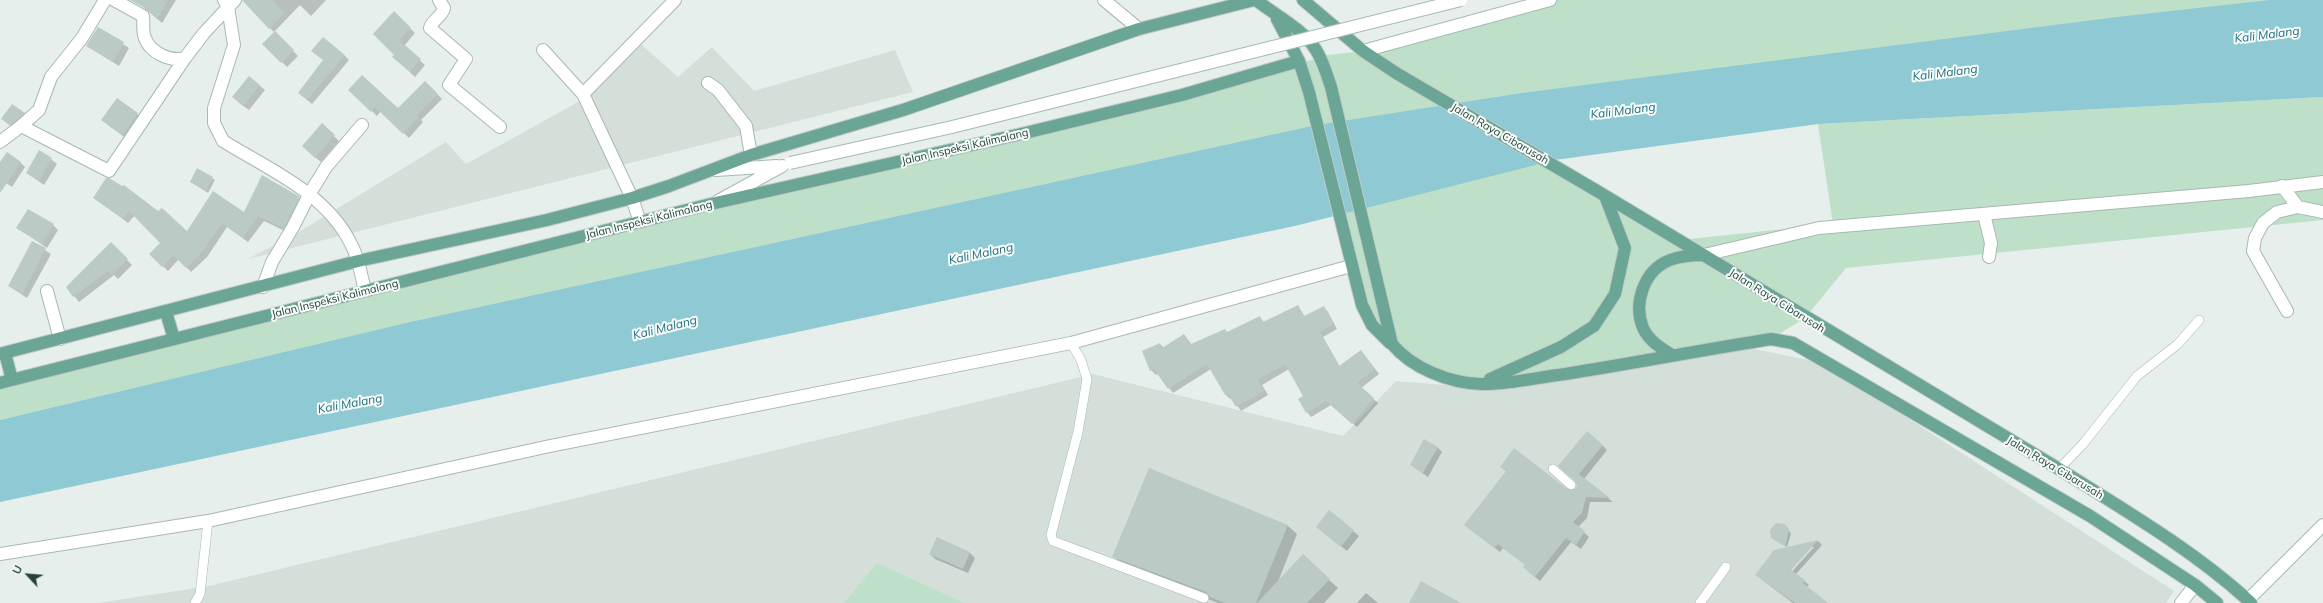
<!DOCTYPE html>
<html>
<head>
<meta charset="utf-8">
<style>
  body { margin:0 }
  #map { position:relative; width:2323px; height:603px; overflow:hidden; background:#e6efeb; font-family:Mulish,sans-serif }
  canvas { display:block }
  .north { position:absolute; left:8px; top:555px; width:40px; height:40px; -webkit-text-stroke:3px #f7fbf9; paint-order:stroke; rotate:296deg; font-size:11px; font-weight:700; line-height:16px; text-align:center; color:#24423a }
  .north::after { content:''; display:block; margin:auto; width:14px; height:18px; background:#24423a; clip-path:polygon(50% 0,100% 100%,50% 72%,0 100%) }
</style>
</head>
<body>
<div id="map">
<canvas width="2323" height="603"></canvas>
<div class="north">U</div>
</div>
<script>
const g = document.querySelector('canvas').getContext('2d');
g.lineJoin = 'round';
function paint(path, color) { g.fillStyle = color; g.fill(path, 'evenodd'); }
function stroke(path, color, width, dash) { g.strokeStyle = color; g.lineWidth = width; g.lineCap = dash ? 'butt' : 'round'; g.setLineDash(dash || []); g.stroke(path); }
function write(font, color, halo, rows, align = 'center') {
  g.font = font + ' Mulish,sans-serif'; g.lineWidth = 4; g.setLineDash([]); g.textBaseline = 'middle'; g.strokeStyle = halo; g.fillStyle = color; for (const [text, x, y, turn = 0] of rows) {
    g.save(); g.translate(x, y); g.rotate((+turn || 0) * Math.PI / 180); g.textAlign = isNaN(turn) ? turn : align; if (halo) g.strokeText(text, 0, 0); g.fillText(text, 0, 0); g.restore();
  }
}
paint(new Path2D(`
  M635 39 678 77 712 47 754 91 895 50 913 92 248 259 299 232 446 142 466 164 589 96Z
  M1745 347 1823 363 2174 591 2166 603H98L209 586 1093 374 1343 436 1396 381 1492 389Z`), '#d4dfda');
paint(new Path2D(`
  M1550 0H2269L1521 93 1452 104 1679 240 1833 224 1818 124 2323 97V220L1846 268 1805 318 1771 339 1481 384 1416 365 1372 325 1318 128C877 219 438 315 0 420V383L1320 58 1319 56 1363 51Z
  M877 563 964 603H844Z`), '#bfe0c8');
paint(new Path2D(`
  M2269 0H2323V97L1818 124 1555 160 1299 225 0 502V420L406 323 1317 125 1521 93 2117 17Z`), '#8ec9d4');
paint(new Path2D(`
  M146 0H176L162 23 142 6Z
  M248 0H326L311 16 300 5 274 32 298 56 287 67 264 44 275 33 245 3Z
  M394 13 415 33 404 46 425 65 415 77 399 62 396 55Z
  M98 28 129 48 119 66 87 46Z
  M344 55 349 60 312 104 299 93Z
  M249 77 265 90 249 110 238 102Z
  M425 82 442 99 421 120 423 122 409 138 381 111 377 116 350 90 398 109Z
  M24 113 26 115 12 127 2 119Z
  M137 114 142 119 127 139 108 125Z
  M322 125 339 141 321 162 308 151Z
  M40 151 57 164 44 185 27 173Z
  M20 162 25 167 12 187 0 179V164Z
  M197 170 215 180 208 193 191 182Z
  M95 198 187 232 299 198 304 203 289 233 264 221 248 242 227 227 207 257 191 272 179 259 168 271 151 254 162 243 135 215 128 223Z
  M53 225 58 230 47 248 18 228Z
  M32 242 51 254 27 298 9 286Z
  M111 244 132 265 118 279 114 275 79 302 67 287Z
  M1298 306 1305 317 1323 307 1328 312 1337 329 1323 337 1340 367 1365 356 1379 374 1361 388 1378 403 1357 427 1331 405 1311 417 1307 412 1304 397 1289 369 1262 385 1268 395 1241 411 1232 398 1230 399 1226 395 1211 369 1173 393 1158 373 1156 375 1151 370 1160 344 1164 348 1184 335 1192 345 1228 333 1260 318 1265 323Z
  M1602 445 1607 450 1584 479 1613 502H1590L1587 518 1578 527 1589 537 1581 549 1571 542 1540 581 1529 572 1526 565 1503 548 1500 552 1465 525 1507 472 1501 467 1567 490H1576L1578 486 1576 481 1565 471Z
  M1437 447 1442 452 1428 477 1411 465Z
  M1149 469 1288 526 1297 534 1277 584 1329 580 1338 588 1324 603H1218L1122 565 1114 556Z
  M1330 512 1359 536 1347 551 1322 531Z
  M1787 527 1791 534 1787 547 1772 538Z
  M937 538 970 553 975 558 968 573 935 559 930 554Z
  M1818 541 1822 545 1796 574 1809 585 1807 587 1826 603H1793L1761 579 1774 551ZM1811 547H1814L1789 575 1787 573Z
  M1366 593 1378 603H1357Z`), '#0003');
paint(new Path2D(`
  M130 0H168L157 19 147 9Z
  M242 0H272L285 13 269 29Z
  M394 11 411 28 399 40 421 59 410 72 392 57 394 55 373 34Z
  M98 27 124 42 113 62 86 46Z
  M275 31 294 50 281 63 262 44Z
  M323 37 345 55 307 100 298 93 323 60 311 51Z
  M362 75 398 108 425 81 438 94 417 115 419 117 403 134 375 107 371 112 348 90Z
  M249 76 260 85 243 106 232 97Z
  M117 98 138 113 122 135 101 120Z
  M12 104 25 113 10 125 1 119Z
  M322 123 335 135 315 158 302 146Z
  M39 150 52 158 39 181 26 173Z
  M7 152 21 162 0 193V162Z
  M197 168 213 177 206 191 190 182Z
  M262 175 300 197 284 228 258 216 243 238 222 223 202 252 186 268 173 255 162 267 149 254 160 243 129 211 123 219 93 198 106 178H109L122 186 124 185 158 211 162 208 187 231 213 191 244 212Z
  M28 209 54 224 42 244 16 228Z
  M32 241 46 248 22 294 8 286Z
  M111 242 128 259 112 275 108 271 73 297 66 287Z
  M1298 305 1304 316 1324 306 1334 324 1320 332 1339 366 1361 350 1375 369 1357 383 1374 398 1352 424 1326 401 1306 413 1298 399 1303 396 1285 364 1258 380 1264 391 1236 407 1228 394 1225 395 1207 364 1168 389 1154 369 1150 371 1142 351 1160 343 1162 348 1184 334 1191 344 1225 329 1227 332 1260 316 1263 322Z
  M1587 431 1603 445 1579 474 1610 498 1586 497 1582 513 1573 522 1585 531 1576 545 1566 538 1535 577 1523 567 1525 565 1498 544 1494 548 1464 525 1506 471 1500 467 1514 448 1567 489H1575L1577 486 1575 481 1558 466Z
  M1424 439 1438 447 1423 473 1410 465Z
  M1149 468 1288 525 1256 603H1225L1210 597 1206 592 1112 557Z
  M1329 510 1354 530 1341 547 1316 527Z
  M1776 523 1785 524 1789 531 1785 546 1771 538 1770 530Z
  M937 537 970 552 963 569 929 554Z
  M1818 540 1791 570 1805 580 1803 583 1828 603H1795L1755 575 1774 550Z
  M1303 554 1330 579 1307 603H1257Z
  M1421 581 1461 603H1409Z`), '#bbcac4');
const service = new Path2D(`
  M1071 343 1081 360 1087 379 1078 432 1051 535 1053 541 1204 598
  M1553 469 1571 485
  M2059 469 2083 444 2137 376 2178 344 2199 320
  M195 603 200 594 208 521
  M1700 603 1726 567`);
const minor = new Path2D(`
  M114 0 143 16C144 23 142 32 145 38 150 53 171 62 185 58
  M224 0 228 7 234 45 214 108V123L223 141C270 170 326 193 351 244 359 258 361 275 365 291
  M439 0 444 8C442 17 432 20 430 28L466 59 449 85 500 127
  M1104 0 1139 29
  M543 50 583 94 632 198 640 222
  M708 83 718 90 746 126 751 155
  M583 94 675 0
  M21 126 39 110 51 77 82 38 105 0
  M0 142 21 126 109 171 185 58 204 33 235 0
  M2282 186 2298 207 2323 212
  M1984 214 1991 243 1989 257
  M1704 255 1819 228 2249 191 2323 182
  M263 287 272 262 293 227 310 193 326 167 362 125
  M47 291 60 339
  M2287 311 2253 251 2255 238 2263 223 2277 212 2298 207
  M0 554 208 521 550 446 1071 343 1351 266
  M2248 600 2323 525
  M2181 603 2195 585`);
const secondary = new Path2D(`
  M1363 51 1550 0
  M716 170 777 166
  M718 201 782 166`);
const primary = new Path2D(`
  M1256 0C1275 15 1303 29 1316 50 1323 61 1327 75 1331 87L1392 344C1412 368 1449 383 1481 384 1507 385 1539 377 1565 374 1634 363 1702 350 1771 339L1793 343 2090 516 2195 585 2217 603
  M1303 0 1363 51 1396 73 1597 191 2059 469C2123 509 2196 552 2251 603
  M1277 19 1299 61 1309 92 1362 305 1372 325 1390 343
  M166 312 174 339
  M5 353 12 380
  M0 354 358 261 547 220 632 198 669 186 751 155 903 110 1139 29 1254 0
  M1672 355C1661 348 1649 341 1643 328 1633 303 1644 270 1670 260 1681 256 1693 255 1704 255
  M1490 379 1561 347 1594 326 1615 294 1625 248 1605 196
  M0 383 711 204 1021 134 1182 95 1299 61`);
stroke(service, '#a8b8b2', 10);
stroke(minor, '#a8b8b2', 14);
stroke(secondary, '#a4bbb3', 14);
stroke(primary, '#c2cac8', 14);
stroke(service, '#fff', 9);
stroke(minor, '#fff', 12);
stroke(secondary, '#fff', 12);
stroke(primary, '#6aa596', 12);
const secondaryBridge = new Path2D(`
  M790 163 952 127 1461 0`);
stroke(secondaryBridge, '#a4bbb3', 14, []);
stroke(secondaryBridge, '#fff', 12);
write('11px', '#24423a', '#f7fbf9', [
  ["Jalan Raya Cibarusah",1500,134,30],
  ["Jalan Inspeksi Kalimalang",965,147,-13],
  ["Jalan Inspeksi Kalimalang",649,220,-14],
  ["Jalan Inspeksi Kalimalang",335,299,-14],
  ["Jalan Raya Cibarusah",1777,301,32],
  ["Jalan Raya Cibarusah",2055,468,31]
]);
write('italic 12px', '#1c6f80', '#f7fbf9', [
  ["Kali Malang",2267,35,-7],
  ["Kali Malang",1945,73,-7],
  ["Kali Malang",1623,111,-7],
  ["Kali Malang",981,254,-12],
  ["Kali Malang",665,328,-14],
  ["Kali Malang",350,404,-10]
]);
</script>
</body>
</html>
